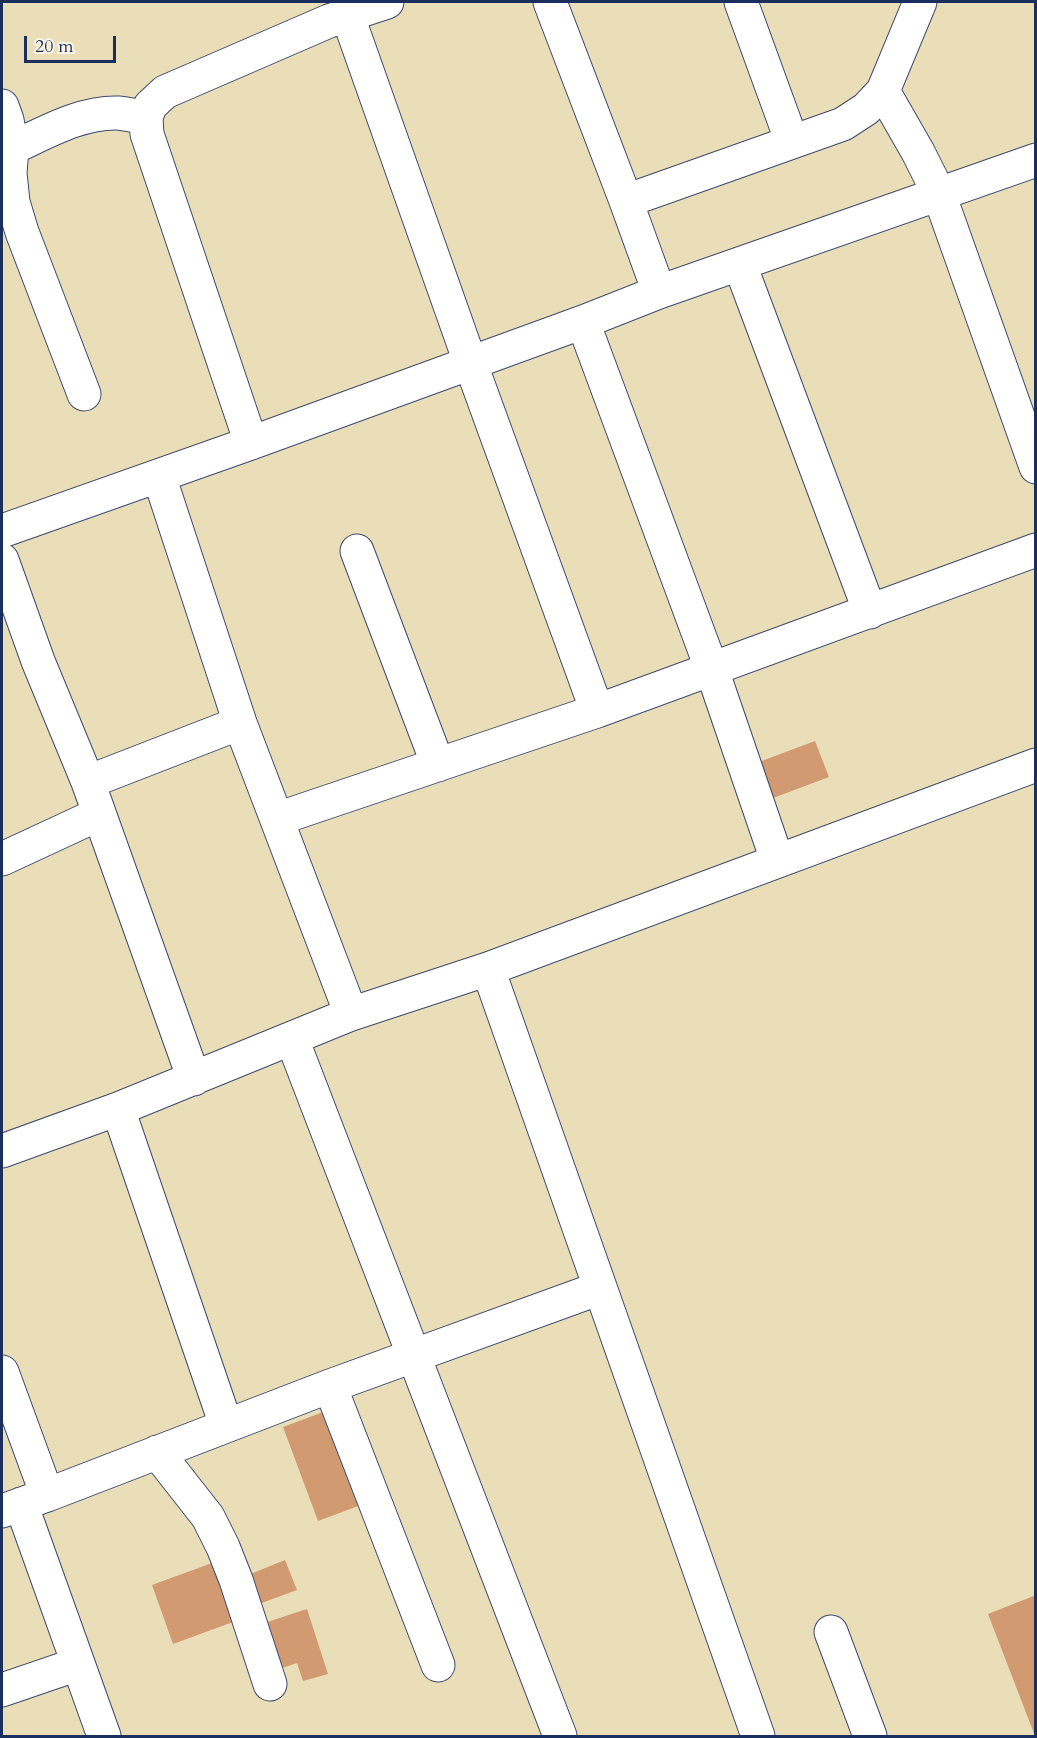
<!DOCTYPE html>
<html>
<head>
<meta charset="utf-8">
<style>
  body { margin:0 }
  #map { position:relative; width:1037px; height:1738px; overflow:hidden; background:#eadeb9; font-family:Cardo,serif }
  canvas { display:block }
  .frame { position:absolute; inset:0; border:3px solid #1b2f5e; pointer-events:none }
  .scale { position:absolute; left:24px; top:36px; width:92px; height:27px; box-sizing:border-box; border:3px solid #1b2f5e; border-top:0; padding-left:8px; font-size:18px; line-height:21px; white-space:nowrap; color:#1b2f5e; -webkit-text-stroke:4px #fcf5e5; paint-order:stroke }
</style>
</head>
<body>
<div id="map">
<canvas width="1037" height="1738"></canvas>
<div class="frame"></div>
<div class="scale">20 m</div>
</div>
<script>
const g = document.querySelector('canvas').getContext('2d');
g.lineJoin = 'round';
function paint(path, color) { g.fillStyle = color; g.fill(path, 'evenodd'); }
function stroke(path, color, width, dash) { g.strokeStyle = color; g.lineWidth = width; g.lineCap = dash ? 'butt' : 'round'; g.setLineDash(dash || []); g.stroke(path); }
paint(new Path2D(`
  M815 741 829 777 773 798 759 762Z
  M326 1411 361 1505 318 1521 283 1427Z
  M285 1560 297 1590 259 1604 248 1575Z
  M212 1563 233 1622 173 1644 152 1585Z
  M1036 1595V1736H1035L988 1614Z
  M307 1609 328 1674 303 1681 297 1663 270 1672 255 1626Z`), '#d29a71');
const minor = new Path2D(`
  M550 2 626 201 659 292
  M741 2 792 142
  M347 14 470 362 597 711
  M883 91 918 152 939 194 1036 467
  M2 106 7 120 12 148 10 173 13 202 22 232 84 394
  M12 148C45 133 80 112 118 113 127 114 137 116 146 118
  M626 201 843 124 866 109 883 91 920 2
  M740 265 870 612
  M583 322 712 670 777 860
  M251 443 147 134 146 118 150 106 165 92 329 21 387 2
  M159 476 240 723 351 1014
  M2 531 251 443 583 322 659 292 1036 160
  M357 551 438 765
  M2 560 38 661 88 782 194 1079
  M88 782 240 723
  M277 819 597 711 1036 550
  M2 859 99 814
  M488 969 758 1736
  M292 1039 560 1736
  M118 1109 226 1425
  M2 1151 118 1109 351 1014 488 969 1036 765
  M2 1372 47 1495
  M330 1386 438 1665
  M157 1452 208 1517 223 1547 236 1580 270 1684
  M21 1504 104 1736
  M2 1511 47 1495 330 1386 600 1288
  M831 1632 870 1736
  M2 1690 78 1664`);
stroke(minor, '#3a496c', 35);
stroke(minor, '#fff', 33);
</script>
</body>
</html>
